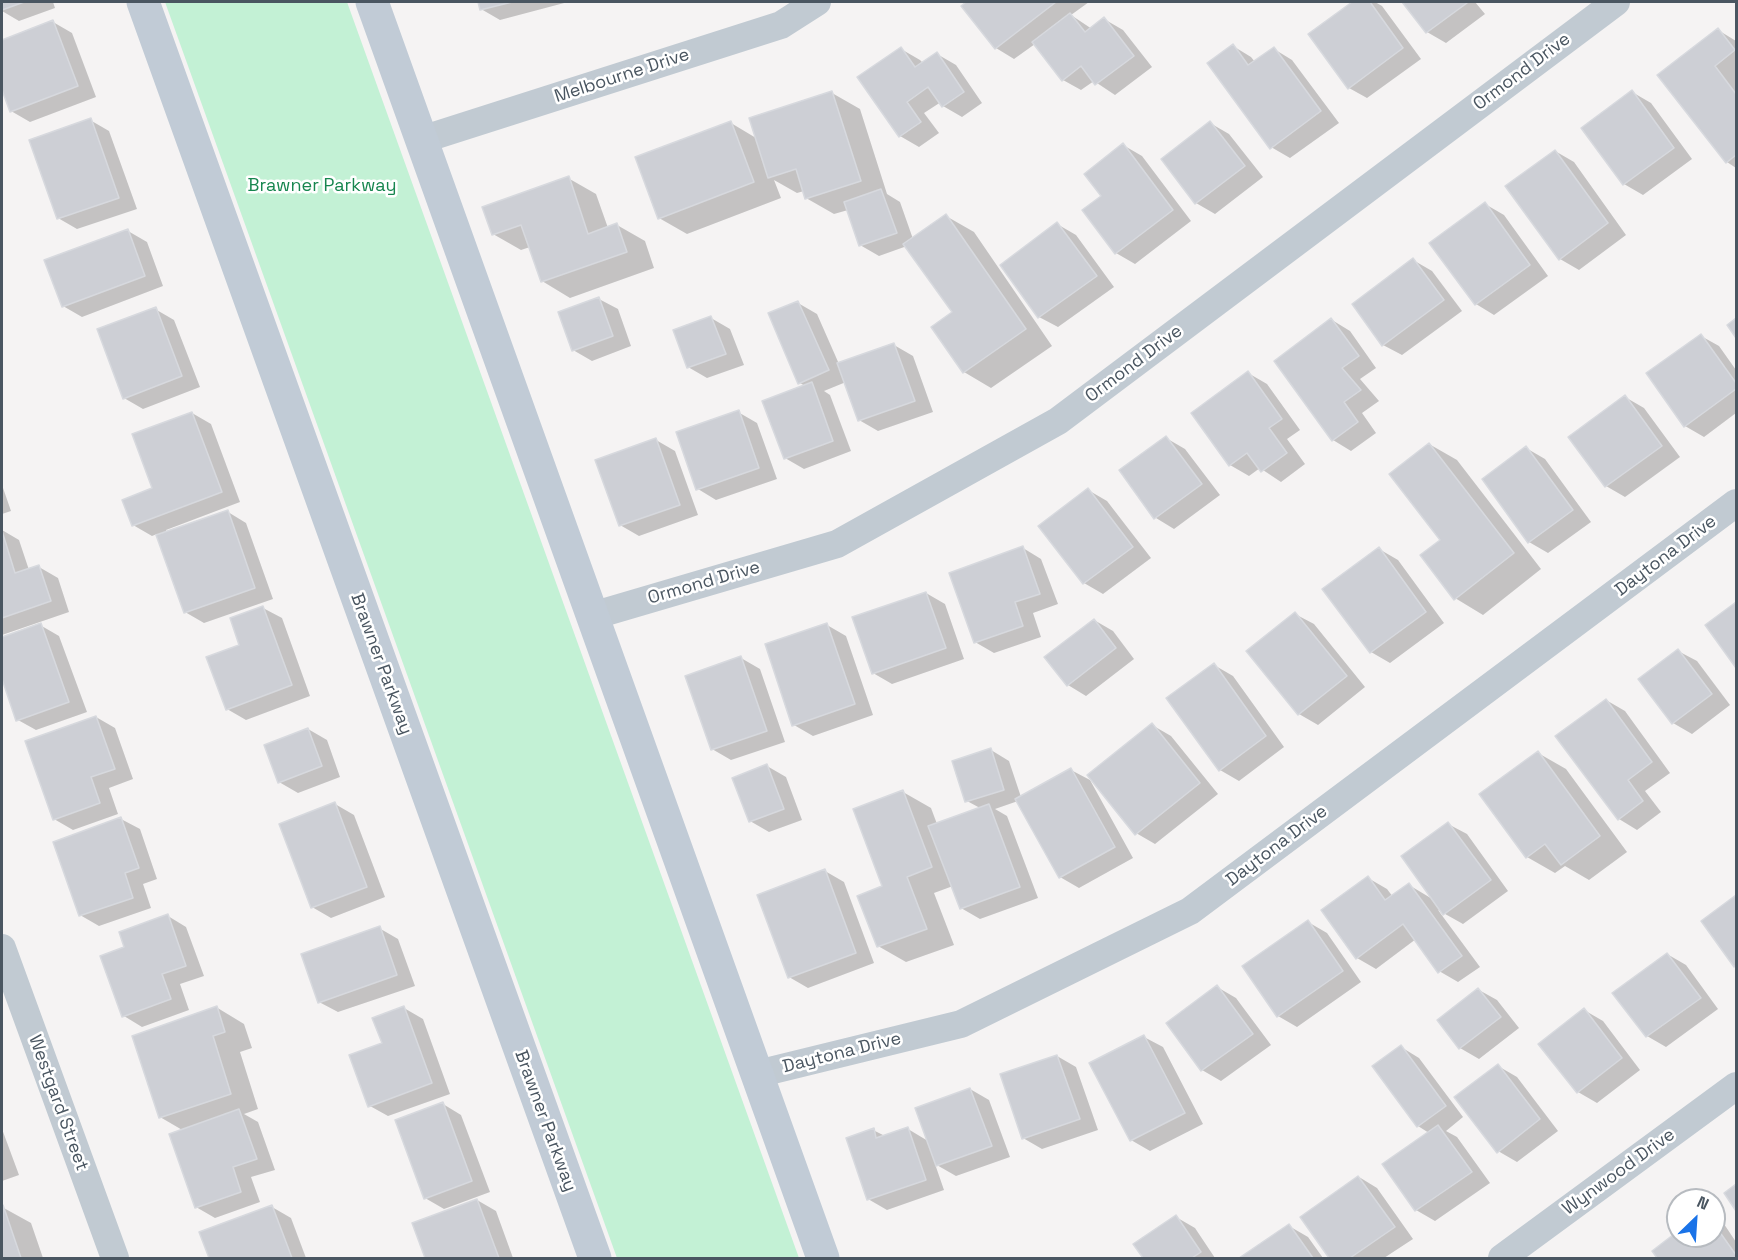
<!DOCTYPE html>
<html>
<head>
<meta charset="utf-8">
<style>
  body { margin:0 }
  #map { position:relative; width:1738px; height:1260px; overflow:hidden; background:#f5f3f3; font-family:"Space Grotesk",sans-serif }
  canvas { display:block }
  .frame { position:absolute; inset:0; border:3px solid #4a5661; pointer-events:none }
  .north { position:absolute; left:1666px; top:1188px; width:60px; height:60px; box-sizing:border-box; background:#fff; border:2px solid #b7bbc0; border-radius:50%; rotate:25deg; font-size:16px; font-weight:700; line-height:24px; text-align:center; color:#4a5661 }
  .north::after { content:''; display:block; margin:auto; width:21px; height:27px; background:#1a73e8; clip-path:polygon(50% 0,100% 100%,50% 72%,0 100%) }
</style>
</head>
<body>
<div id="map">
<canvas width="1738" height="1260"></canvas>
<div class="frame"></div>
<div class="north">N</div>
</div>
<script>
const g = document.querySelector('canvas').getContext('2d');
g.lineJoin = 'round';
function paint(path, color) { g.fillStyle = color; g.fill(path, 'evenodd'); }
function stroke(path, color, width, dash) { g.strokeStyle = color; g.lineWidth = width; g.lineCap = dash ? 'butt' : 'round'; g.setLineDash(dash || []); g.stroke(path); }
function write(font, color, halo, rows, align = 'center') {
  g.font = font + ' "Space Grotesk",sans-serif'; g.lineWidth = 5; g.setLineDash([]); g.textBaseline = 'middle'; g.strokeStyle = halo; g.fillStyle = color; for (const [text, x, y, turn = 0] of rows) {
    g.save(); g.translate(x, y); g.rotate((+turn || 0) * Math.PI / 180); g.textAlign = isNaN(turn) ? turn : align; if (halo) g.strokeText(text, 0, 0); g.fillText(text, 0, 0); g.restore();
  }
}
paint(new Path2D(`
  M165 2H347L799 1258H617Z`), '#c3f1d5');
paint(new Path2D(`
  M2 2H53L55 8 19 21 2 11Z
  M479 2H568L500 20 481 9Z
  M969 2H1089L1071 15 1092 29 1104 19 1123 30 1152 67 1115 95 1094 81 1081 90 1063 80 1035 44 1014 59 996 48 963 6Z
  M1355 2H1375L1382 6 1421 59 1367 98 1349 88 1310 35Z
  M1404 2H1475L1485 14 1446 43 1427 32Z
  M53 22 72 33 96 97 30 122 11 111 2 86V41Z
  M1718 30 1736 41V168L1727 162 1660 75Z
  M1233 46 1251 57 1255 62 1274 49 1292 60 1339 123 1290 158 1271 147Z
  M901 49 920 60 923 63 937 54 956 65 982 103 962 117 943 106 941 102 924 113 939 133 919 147 900 136Z
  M1632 92 1651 103 1692 159 1643 195 1624 184Z
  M832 93 860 109 887 194 900 202 913 239 946 216 974 232 1052 346 991 388 964 372 954 313 907 246 879 256 860 245 848 210 834 214 806 198 804 191 797 193 774 180 781 198 687 234 659 218 731 123 756 138Z
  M90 120 109 131 137 209 77 229 58 218Z
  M1210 123 1229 134 1263 177 1215 214 1196 203Z
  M1123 145 1142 156 1191 221 1135 264 1116 253 1103 196Z
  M1555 151 1574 162 1626 235 1579 270 1560 259Z
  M568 178 596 194 608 228 617 225 645 241 654 268 570 298 542 281 530 247 521 250 493 234Z
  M1485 204 1504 215 1548 276 1494 315 1476 304Z
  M1057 224 1076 235 1114 287 1058 327 1039 317Z
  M128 231 147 242 163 286 82 317 63 306Z
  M1413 260 1432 271 1462 311 1402 355 1383 345Z
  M599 299 618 309 631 346 592 361 573 350Z
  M798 303 817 314 839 364 894 345 913 356 933 412 878 431 859 420 846 382 824 391 830 395 851 451 804 469 785 458 805 386 800 383Z
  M155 309 174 320 200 387 143 409 124 398Z
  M711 318 730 329 744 365 707 378 688 367Z
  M1332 320 1350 331 1376 368 1360 379 1379 401 1362 413 1376 433 1351 451 1333 440Z
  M1701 336 1719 346 1736 370V413L1704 437 1685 426 1648 374Z
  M1248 373 1267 384 1300 430 1287 439 1305 464 1281 482 1260 468 1249 476 1230 465Z
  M1625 397 1644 408 1680 457 1625 497 1606 486 1571 437Z
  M738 412 757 423 777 479 716 500 698 489Z
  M192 413 211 424 240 502 166 530 167 533 228 512 246 523 273 599 204 623 185 612 157 534 152 536 133 525Z
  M1166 438 1185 449 1220 495 1174 529 1156 518Z
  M656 440 675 451 698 515 639 536 620 525Z
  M1429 444 1457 460 1541 569 1483 615 1455 598 1442 540Z
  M1526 448 1545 459 1591 522 1548 553 1529 542Z
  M2 485 11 511 2 514Z
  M1088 490 1107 501 1151 558 1103 594 1084 583 1040 527Z
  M2 530 19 540 29 570 39 567 58 578 69 612 2 635Z
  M1023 548 1041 559 1058 604 1033 613 1041 637 994 653 975 642Z
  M1379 549 1398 560 1444 623 1390 663 1371 652Z
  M926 593 945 604 964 659 892 684 873 673Z
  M1736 604V666L1707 626Z
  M263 608 282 618 310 696 246 720 227 709 241 645Z
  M1295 614 1314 624 1365 687 1318 725 1299 714 1248 651Z
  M1094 620 1113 631 1134 659 1086 696 1068 685Z
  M40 625 59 636 87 712 36 730 18 720 2 675V639Z
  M827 625 846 636 873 715 813 736 794 725Z
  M1678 651 1697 661 1730 705 1692 734 1673 723Z
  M741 658 760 669 785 742 731 760 712 749Z
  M1214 665 1233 676 1284 747 1239 781 1220 770Z
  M1606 700 1625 711 1670 773 1645 791 1661 812 1637 830 1619 819Z
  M96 717 115 728 133 779 109 788 118 814 73 830 54 819Z
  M1152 725 1171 736 1218 794 1155 844 1136 833Z
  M308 729 327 740 340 777 298 793 279 782Z
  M991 750 1009 761 1021 797 1071 770 1090 780 1133 858 1079 888 1060 877 1018 801 995 809 1007 816 1038 898 980 919 961 908 953 886 934 893 954 945 906 962 878 946 884 887 903 792 931 808 937 824 980 808 967 801Z
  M1538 753 1566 769 1627 852 1589 880 1565 866 1555 873 1527 857Z
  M767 766 786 777 802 820 769 832 750 821Z
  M335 804 354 815 385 897 331 918 312 907Z
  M121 819 140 829 157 879 143 884 151 908 99 926 80 915Z
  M1448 824 1467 834 1508 891 1463 924 1438 910 1480 967 1458 982 1439 971 1416 939 1376 969 1357 958 1368 878 1387 889 1393 897 1409 885 1434 900Z
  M825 871 844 882 874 963 808 988 789 977Z
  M1736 897V967L1703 922Z
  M168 916 186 927 204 976 180 984 189 1010 142 1027 124 1016 126 948Z
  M1308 922 1327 933 1361 982 1297 1027 1278 1016Z
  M379 928 398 939 415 986 338 1012 319 1002Z
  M1667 954 1686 965 1718 1009 1666 1047 1647 1036Z
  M1217 987 1236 998 1271 1045 1221 1081 1202 1070 1168 1023Z
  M1479 990 1497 1000 1519 1028 1479 1059 1460 1048 1439 1020Z
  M216 1007 244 1024 252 1048 240 1052 258 1109 244 1114 258 1122 275 1170 251 1177 260 1202 215 1218 196 1207 184 1131 160 1117Z
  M404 1008 423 1019 450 1094 388 1116 370 1106 384 1044Z
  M1584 1010 1603 1021 1640 1070 1597 1103 1578 1092Z
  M1144 1037 1163 1047 1203 1124 1150 1151 1131 1140Z
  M1401 1047 1419 1058 1463 1117 1446 1131 1457 1137 1490 1183 1435 1221 1416 1210 1429 1133 1418 1126Z
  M1057 1056 1076 1067 1098 1130 1042 1149 1023 1138Z
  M1498 1066 1517 1077 1558 1131 1517 1162 1498 1151Z
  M970 1089 989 1100 1010 1157 956 1176 935 1164 944 1190 887 1210 868 1199 873 1130 885 1136 908 1129 928 1141Z
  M443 1104 461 1115 490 1192 444 1209 425 1198Z
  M2 1129 19 1175 2 1181Z
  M1359 1177 1377 1188 1413 1239 1384 1258H1331L1302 1217Z
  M477 1200 496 1211 513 1258H427L414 1224Z
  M2 1207 31 1223 43 1258H2Z
  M272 1207 291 1218 306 1258H211L201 1233Z
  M1176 1217 1195 1228 1215 1258H1145L1135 1245Z
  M1714 1219 1724 1224 1736 1242V1258H1659L1654 1251 1678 1233V1236H1714Z
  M1289 1226 1308 1237 1323 1258H1242Z`), '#0003');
const building = new Path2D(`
  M2 2H24L2 10Z
  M478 2H512L480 10Z
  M966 2H1056L995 49 961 6Z
  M1352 2H1370L1403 48 1348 89 1308 34Z
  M1402 2H1466L1467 3 1426 33Z
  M1070 13 1085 32 1104 17 1134 56 1095 85 1081 66 1062 81 1032 42Z
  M53 20 78 86 10 112 2 90V40Z
  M1718 28 1735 50 1715 66 1736 94V155L1726 163 1657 75Z
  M1233 44 1248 65 1274 47 1321 111 1270 149 1207 63Z
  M901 47 915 67 937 52 964 92 942 107 928 87 907 102 921 122 899 137 857 77Z
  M1632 90 1674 148 1623 185 1581 128Z
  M832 91 861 181 805 199 796 169 768 178 749 118Z
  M91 118 119 198 57 219 29 140Z
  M731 121 754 182 658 219 635 157Z
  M1210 121 1245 166 1195 204 1161 159Z
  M1123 143 1173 210 1115 254 1082 210 1101 196 1084 174Z
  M1555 150 1608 223 1559 260 1505 186Z
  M569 176 588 234 617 223 627 252 541 282 521 225 492 235 482 207Z
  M881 189 897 233 859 246 844 202Z
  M1485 202 1530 265 1475 305 1429 243Z
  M946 214 1026 329 963 373 931 327 952 312 903 244Z
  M1057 222 1097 276 1038 318 1000 265Z
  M128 229 145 276 62 307 44 260Z
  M1413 258 1444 300 1382 346 1352 304Z
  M599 297 613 336 572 351 558 312Z
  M798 301 829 370 798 384 768 313Z
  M156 307 182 376 123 399 97 329Z
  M711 316 726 354 687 368 673 330Z
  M1331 318 1359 356 1342 368 1361 390 1344 402 1358 422 1332 441 1274 361Z
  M1736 318V338L1727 325Z
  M1701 334 1736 383V389L1684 427 1646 373Z
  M894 343 915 401 858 421 837 363Z
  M1248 371 1282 419 1269 428 1287 453 1261 472 1247 453 1229 466 1191 413Z
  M812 382 833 441 784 459 762 401Z
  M1625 395 1662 446 1605 487 1568 437Z
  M739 410 759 468 696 490 676 432Z
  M192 412 222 492 132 526 122 500 152 488 132 434Z
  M1166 436 1202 484 1154 519 1119 470Z
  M656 438 680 505 619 526 595 460Z
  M1429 443 1514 553 1454 600 1420 555 1440 540 1389 474Z
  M1526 446 1573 510 1528 543 1482 479Z
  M1088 488 1133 547 1083 584 1038 526Z
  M228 510 255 588 184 613 156 535Z
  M2 531 15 573 39 565 51 601 2 618Z
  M1023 546 1040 594 1015 602 1023 626 974 643 949 573Z
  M1379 547 1426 612 1370 653 1322 589Z
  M926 592 946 648 872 674 852 617Z
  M1736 602V668L1705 625Z
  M263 606 292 685 226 710 206 657 239 645 230 618Z
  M1295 612 1347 676 1298 715 1246 651Z
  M1094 619 1116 648 1067 686 1044 657Z
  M41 623 69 702 16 721 2 679V637Z
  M827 623 855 704 792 726 765 644Z
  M1678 649 1712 694 1672 724 1638 679Z
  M741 656 767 731 711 750 685 676Z
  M1214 663 1266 736 1219 771 1166 698Z
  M1606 699 1652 762 1628 780 1643 801 1618 820 1555 736Z
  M96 716 115 769 91 777 100 803 53 820 25 741Z
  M1152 723 1200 783 1135 835 1087 775Z
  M308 728 322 766 278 783 264 745Z
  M991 748 1004 790 965 802 952 761Z
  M1538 751 1600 836 1561 865 1545 844 1526 858 1479 794Z
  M767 764 784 809 749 822 732 778Z
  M1071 768 1115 847 1059 878 1015 799Z
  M903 790 932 867 907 877 927 929 877 947 857 896 882 886 853 809Z
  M335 802 367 887 311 908 279 824Z
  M989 804 1020 887 960 909 928 826Z
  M121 817 139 868 125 873 133 898 79 916 53 842Z
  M1448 822 1491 880 1443 915 1401 856Z
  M825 869 856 953 788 978 757 895Z
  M1368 876 1385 900 1409 883 1462 956 1438 973 1403 924 1356 959 1321 910Z
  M1736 895V965L1734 967 1701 921Z
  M168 914 186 966 162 974 171 999 122 1017 100 956 124 947 119 932Z
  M1308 920 1343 971 1277 1017 1242 966Z
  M380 926 397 975 318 1003 301 954Z
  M1667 953 1701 998 1646 1037 1612 993Z
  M1217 985 1253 1034 1201 1071 1166 1023Z
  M1478 988 1501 1017 1459 1049 1437 1020Z
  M217 1006 225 1032 213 1036 231 1094 159 1118 132 1036Z
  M404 1006 432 1083 368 1107 349 1055 382 1043 372 1018Z
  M1584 1008 1622 1058 1577 1093 1538 1044Z
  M1144 1035 1185 1113 1130 1141 1089 1063Z
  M1401 1045 1446 1106 1417 1127 1372 1066Z
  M1057 1055 1080 1119 1022 1139 1000 1074Z
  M1498 1064 1540 1119 1497 1153 1454 1097Z
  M970 1088 992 1146 936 1166 915 1108Z
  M443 1102 472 1181 424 1199 395 1120Z
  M239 1109 257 1159 233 1167 241 1192 195 1208 169 1134Z
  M1438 1125 1472 1172 1415 1211 1382 1164Z
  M908 1127 926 1180 867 1200 846 1138 874 1128 876 1138Z
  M1358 1176 1395 1227 1350 1258H1329L1300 1217Z
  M1736 1184V1211L1724 1193Z
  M477 1199 499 1258H425L412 1223Z
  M3 1205 21 1258H2Z
  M272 1205 292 1258H209L199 1232Z
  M1176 1215 1201 1252 1192 1258H1143L1133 1244Z
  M1289 1224 1313 1258H1239Z
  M1714 1224 1736 1255V1258H1657L1652 1251 1678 1231V1236H1714Z`);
paint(building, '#cdcfd5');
stroke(building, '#d7d9de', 1.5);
stroke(new Path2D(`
  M421 140 781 25 817 2
  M592 616 837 544 1058 421 1616 2
  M2 948 115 1258
  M757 1074 961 1024 1190 911 1736 503
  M1502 1258 1736 1086`), '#c1cad2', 28);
stroke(new Path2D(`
  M143 2 595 1258
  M372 2 823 1258`), '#c1cbd6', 33);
write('18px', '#4a5661', '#fff', [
  ["Ormond Drive",1522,72,-37],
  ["Melbourne Drive",622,76,-18],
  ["Ormond Drive",1134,364,-37],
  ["Daytona Drive",1666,556,-37],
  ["Ormond Drive",704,583,-16],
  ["Brawner Parkway",381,664,70],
  ["Daytona Drive",1277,846,-37],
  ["Daytona Drive",842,1053,-14],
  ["Westgard Street",58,1103,70],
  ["Brawner Parkway",545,1121,70],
  ["Wynwood Drive",1619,1172,-36]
]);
write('18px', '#17864f', '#fff', [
  ["Brawner Parkway",322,186]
]);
</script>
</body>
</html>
